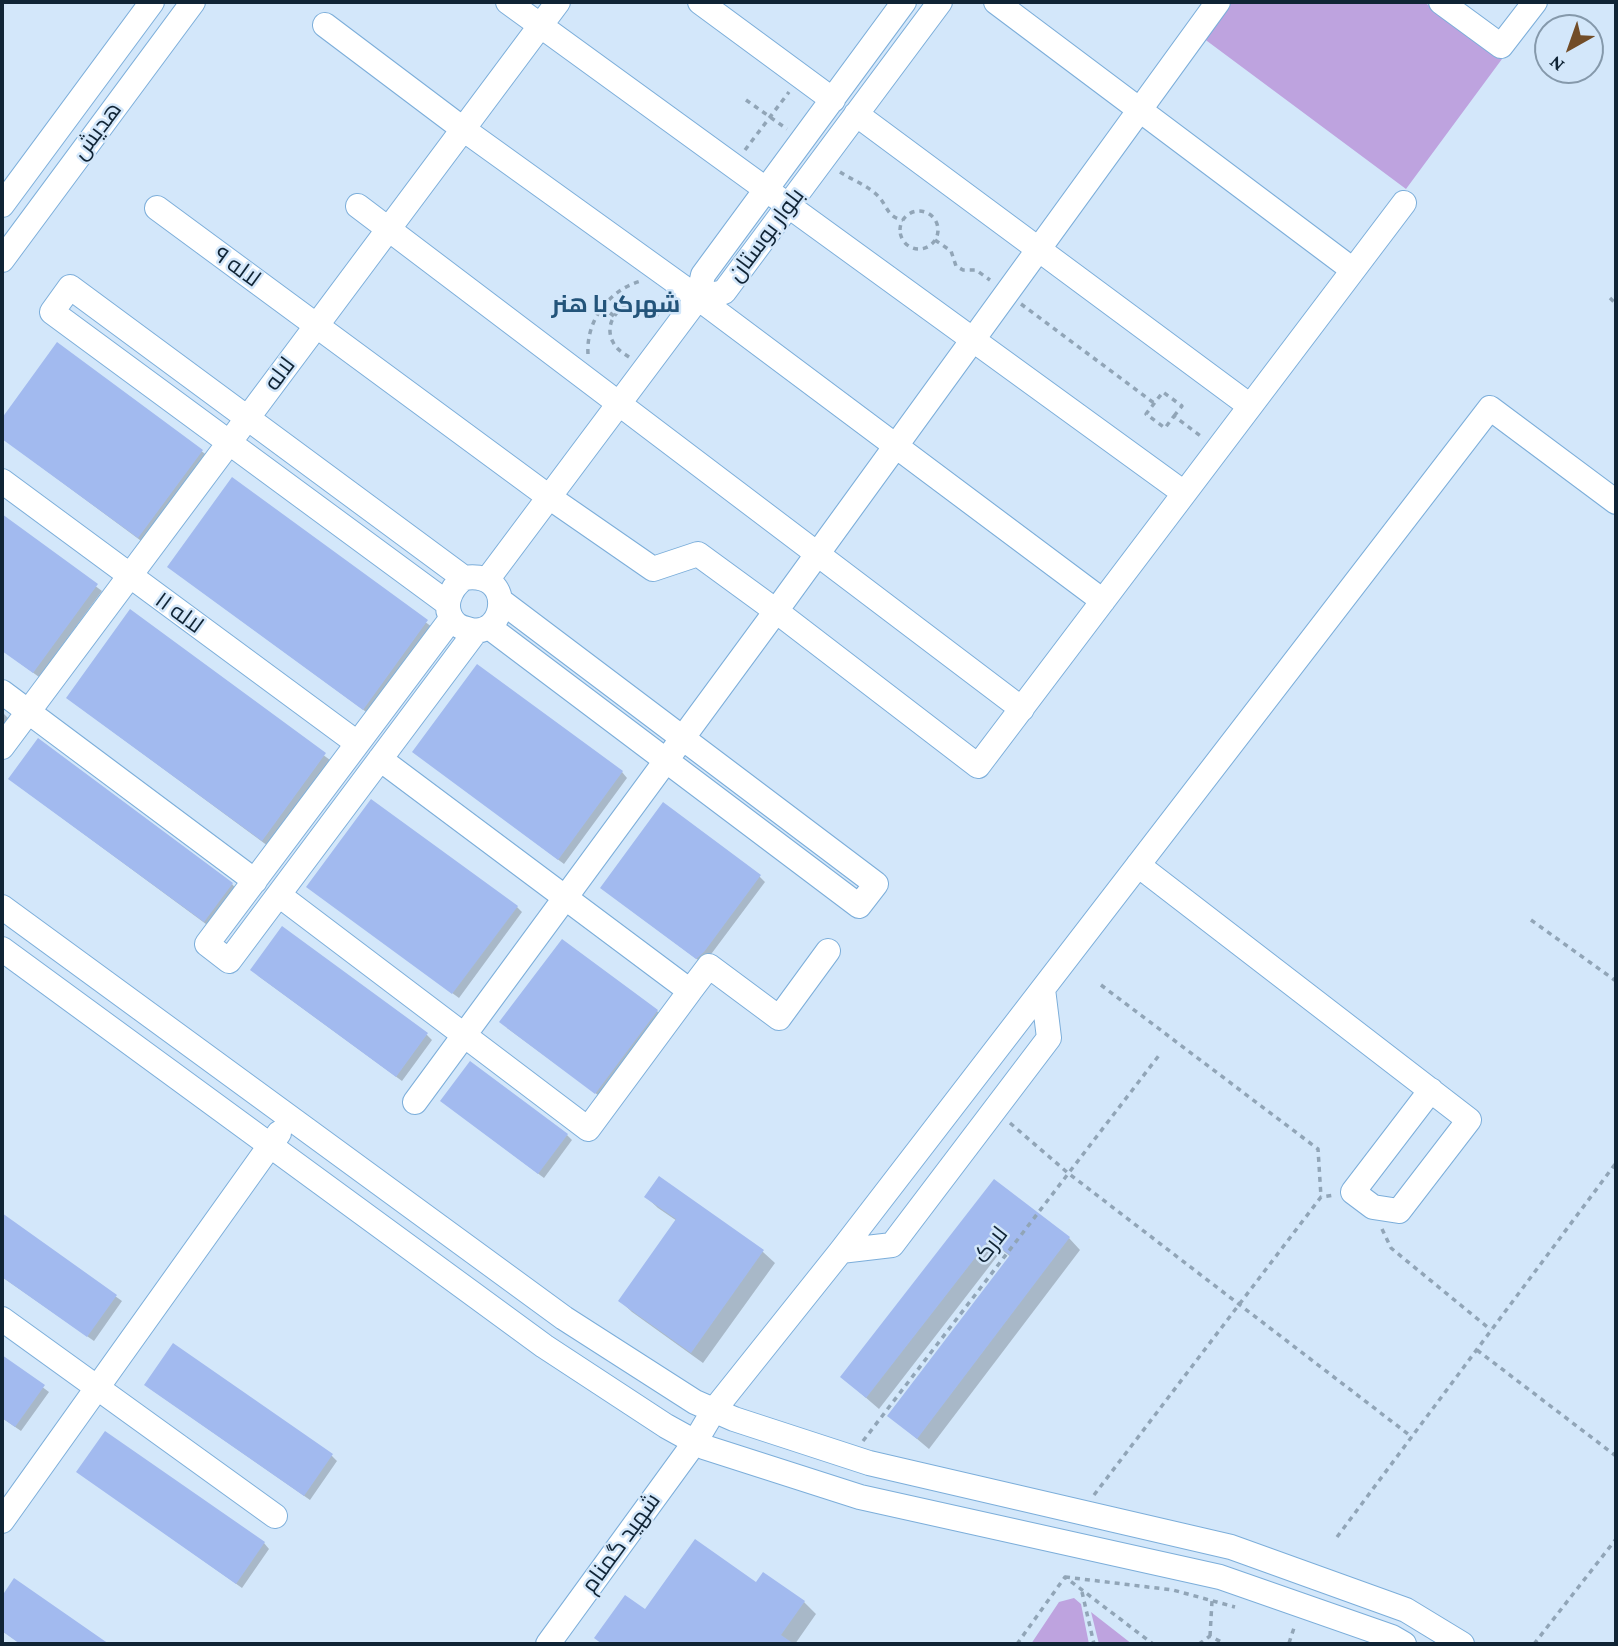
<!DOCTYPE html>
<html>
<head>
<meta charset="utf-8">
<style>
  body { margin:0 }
  #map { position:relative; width:1618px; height:1646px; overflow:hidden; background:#d3e7fa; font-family:"Crimson Pro",serif }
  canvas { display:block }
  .frame { position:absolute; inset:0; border:4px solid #102435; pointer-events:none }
  .north { position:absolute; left:1534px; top:14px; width:70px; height:70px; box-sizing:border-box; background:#d3e7fa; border:2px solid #8599ab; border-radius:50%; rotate:220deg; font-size:19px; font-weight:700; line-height:28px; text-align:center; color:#102435 }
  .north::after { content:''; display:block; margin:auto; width:24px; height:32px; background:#724d28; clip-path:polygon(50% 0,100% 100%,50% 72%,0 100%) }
</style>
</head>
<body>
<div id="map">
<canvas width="1618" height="1646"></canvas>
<div class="frame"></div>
<div class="north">N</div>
</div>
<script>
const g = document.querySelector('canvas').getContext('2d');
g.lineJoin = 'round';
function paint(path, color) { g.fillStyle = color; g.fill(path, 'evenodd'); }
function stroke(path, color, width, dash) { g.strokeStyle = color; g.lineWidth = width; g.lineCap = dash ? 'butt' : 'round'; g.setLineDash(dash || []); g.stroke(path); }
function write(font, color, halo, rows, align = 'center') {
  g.font = font + ' "Crimson Pro",Cairo,serif'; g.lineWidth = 5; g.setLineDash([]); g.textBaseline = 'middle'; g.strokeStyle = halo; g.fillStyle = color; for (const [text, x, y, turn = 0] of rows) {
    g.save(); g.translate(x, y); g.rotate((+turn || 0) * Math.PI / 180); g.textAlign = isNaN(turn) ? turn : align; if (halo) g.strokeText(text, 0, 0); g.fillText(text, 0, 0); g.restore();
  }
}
paint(new Path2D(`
  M1230 2H1424L1502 59 1406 189 1203 38Z
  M1074 1598 1081 1604 1089 1644H1031L1059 1602Z
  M1091 1612 1132 1644H1099Z`), '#bea3df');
paint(new Path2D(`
  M57 345 208 456 144 543 2 438V421Z
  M232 479 432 627 369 714 175 572Z
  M2 516 102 591 39 677 2 650Z
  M131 612 330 760 268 846 74 703Z
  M2 712 11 721 2 733Z
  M414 752 622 772 627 778 564 864Z
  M16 784 232 884 237 890 210 927Z
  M759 876 765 882 709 957 702 963 608 893Z
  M314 892 517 907 522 912 459 998Z
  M257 975 427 1035 432 1040 402 1081Z
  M657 1011 662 1016 602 1098 507 1028Z
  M448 1106 567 1135 572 1140 544 1178Z
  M659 1178 763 1252 775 1263 703 1363 632 1312 620 1301 677 1221 658 1208 646 1197Z
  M995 1182 1069 1238 1080 1250 929 1449 890 1416 1011 1257 1002 1250 879 1409 842 1377Z
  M2 1215 122 1301 94 1341 2 1277Z
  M2 1357 49 1392 21 1431 2 1418Z
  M152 1390 332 1456 337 1461 310 1500Z
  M78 1472 264 1543 269 1549 242 1588Z
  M15 1580 106 1644H21L2 1631V1599Z
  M756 1585 804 1602 816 1614 795 1644H602L596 1638 646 1611Z`), '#0003');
paint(new Path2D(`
  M57 342 203 450 138 538 2 439V418Z
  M232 477 428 620 363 710 167 567Z
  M2 514 98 584 33 673 2 651Z
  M130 609 326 753 262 841 66 698Z
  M477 664 623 771 558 860 412 752Z
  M38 738 233 883 204 922 8 779Z
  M371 799 518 906 452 994 306 887Z
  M663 802 761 875 704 952 696 959 600 888Z
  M282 926 428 1033 396 1077 250 970Z
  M562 939 658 1010 595 1094 499 1022Z
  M470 1061 568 1134 538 1174 440 1101Z
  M659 1176 764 1250 691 1353 618 1301 676 1219 644 1197Z
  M994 1179 1070 1237 917 1439 887 1416 1010 1255 989 1240 866 1398 840 1377Z
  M2 1213 117 1295 87 1337 2 1277Z
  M173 1343 333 1454 304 1496 144 1385Z
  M2 1355 45 1385 15 1427 2 1418Z
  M105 1431 265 1542 236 1584 76 1472Z
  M695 1539 756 1582 763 1572 805 1601 781 1635 794 1644H602L594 1638 625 1595 645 1609Z
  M14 1578 109 1644H20L2 1631V1596Z`), '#a2baef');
const minor = new Path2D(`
  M508 2 1184 493
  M700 2 833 100
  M996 2 1353 270
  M1441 2 1501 46 1535 2
  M325 25 463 129 698 298 1103 601
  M856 114 1250 406
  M2 205 152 2
  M358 206 1022 709
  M157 208 549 497 653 569 698 554 776 611 1218 2
  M2 260 193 2
  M698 298 724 292 940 2
  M2 481 357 743
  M487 580 698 298 703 275 904 2
  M447 603 52 312 70 287 464 578C515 570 507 637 471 630 464 628 461 628 456 624 441 609 449 589 464 578
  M451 619 207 944 229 961 476 631
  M489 627 859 906 876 884 501 601
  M2 692 255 881
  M2 747 558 2
  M1138 865 1469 1120 1399 1211 1373 1207 1353 1192 1431 1090
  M279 895 588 1129 690 991 380 759
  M2 907 564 1318 695 1402 734 1419 869 1463 1231 1547 1406 1610 1462 1644
  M2 949 544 1346 666 1426 704 1447 860 1497 1220 1577 1392 1637 1404 1644
  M690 991 709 966 779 1018 828 951
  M415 1102 776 611 978 766 1404 203
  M841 1251 892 1245 1049 1038 1043 989
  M2 1319 275 1516
  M2 1521 279 1133
  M548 1644 695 1442 714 1410 841 1251 1490 408 1616 502`);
stroke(minor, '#7caeda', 26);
stroke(new Path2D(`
  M746 100 787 129
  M745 150 789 92
  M840 172C852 180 869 186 879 197 887 206 888 218 903 220
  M900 230a19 19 0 1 1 38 0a19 19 0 1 1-38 0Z
  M935 240 951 251 956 266 963 270H976L990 280
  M1610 298 1616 304
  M1021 304 1154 403
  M602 307 614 316
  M588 354C586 320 609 290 641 281
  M629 357C623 353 616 349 613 342 604 326 616 306 633 305 643 304 651 310 659 315
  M1174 416 1182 406 1163 392 1146 414 1165 428 1174 416 1202 437
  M1531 920 1616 981
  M1101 985 1318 1149 1321 1197
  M1010 1123 1068 1173 1412 1437
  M1382 1229 1391 1248 1491 1330
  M1477 1350 1616 1456
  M863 1441 1160 1054
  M1094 1495 1321 1197 1334 1195
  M1337 1537 1616 1163
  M1065 1577 1173 1590 1235 1607
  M1082 1592 1094 1644
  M1210 1636 1212 1601
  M1289 1643 1295 1625
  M1017 1644 1065 1577 1153 1644
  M1199 1644 1210 1636 1225 1644
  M1534 1644 1616 1539`), '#91a5b7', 3.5, [5, 5]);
stroke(minor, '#fff', 24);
write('23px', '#102435', '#d3e7fa', [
  ["هدیش",97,131,-53],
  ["بلوار بوستان",766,235,-53],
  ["لاله ۹",237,267,36],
  ["لاله",280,374,-53],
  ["لاله ۱۱",179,613,36],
  ["لارک",991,1245,-52],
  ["شهید گمنام",621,1543,-54]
]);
write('bold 24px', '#23547a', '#d3e7fa', [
  ["شهرک با هنر",616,305]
]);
</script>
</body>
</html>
